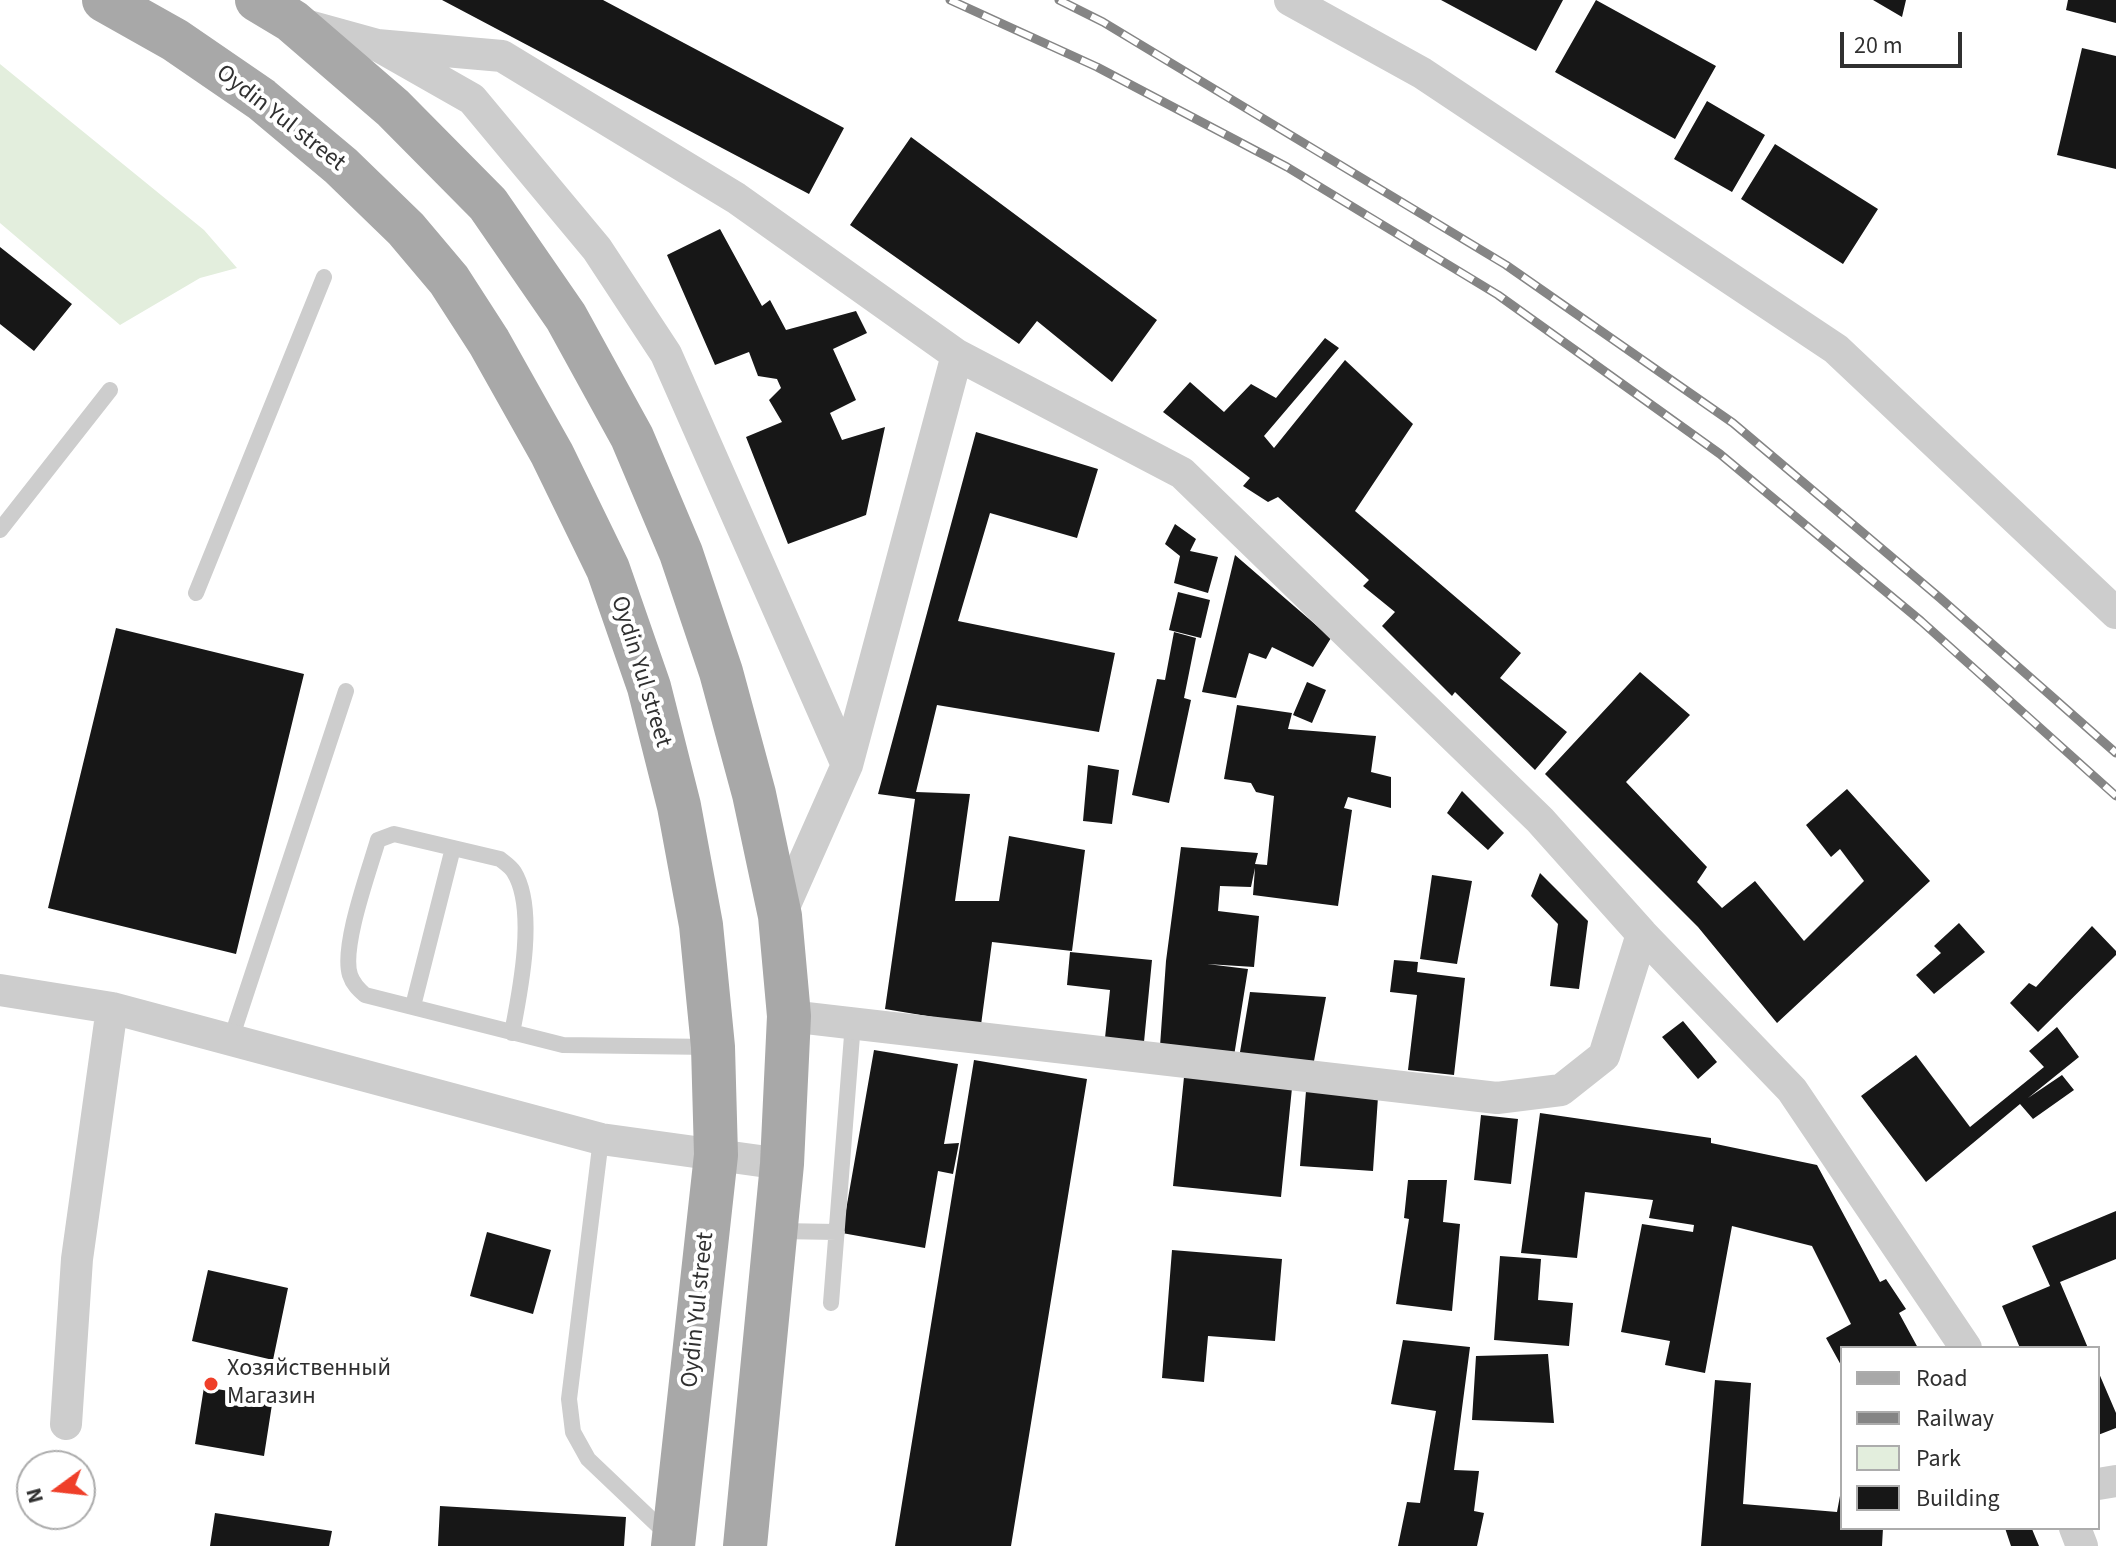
<!DOCTYPE html>
<html>
<head>
<meta charset="utf-8">
<style>
  body { margin:0 }
  #map { position:relative; width:2116px; height:1546px; overflow:hidden; background:#fff; font-family:"Source Sans 3",sans-serif }
  canvas { display:block }
  .legend { position:absolute; left:1840px; top:1346px; width:260px; height:184px; box-sizing:border-box; background:#fff; border:2px solid #acacac; margin:0; padding:10px 14px; list-style:none; font-size:24px; color:#303030 }
  .legend li { display:flex; align-items:center; gap:16px; height:40px }
  .legend b { width:40px; border:2px solid #acacac }
  .north { position:absolute; left:16px; top:1450px; width:80px; height:80px; box-sizing:border-box; background:#fff; border:2px solid #acacac; border-radius:50%; rotate:255deg; font-size:22px; font-weight:700; line-height:32px; text-align:center; color:#303030 }
  .north::after { content:''; display:block; margin:auto; width:28px; height:36px; background:#ef3f29; clip-path:polygon(50% 0,100% 100%,50% 72%,0 100%) }
  .scale { position:absolute; left:1840px; top:32px; width:122px; height:36px; box-sizing:border-box; border:4px solid #303030; border-top:0; padding-left:10px; font-size:24px; line-height:28px; white-space:nowrap; color:#303030; -webkit-text-stroke:6px #fff; paint-order:stroke }
</style>
</head>
<body>
<div id="map">
<canvas width="2116" height="1546"></canvas>
<ul class="legend">
<li><b style="height:10px;background:#a8a8a8"></b>Road</li>
<li><b style="height:10px;background:#858585"></b>Railway</li>
<li><b style="height:22px;background:#e3eedd"></b>Park</li>
<li><b style="height:22px;background:#171717"></b>Building</li>
</ul>
<div class="north">N</div>
<div class="scale">20 m</div>
</div>
<script>
const g = document.querySelector('canvas').getContext('2d');
g.lineJoin = 'round';
function paint(path, color) { g.fillStyle = color; g.fill(path, 'evenodd'); }
function stroke(path, color, width, dash) { g.strokeStyle = color; g.lineWidth = width; g.lineCap = dash ? 'butt' : 'round'; g.setLineDash(dash || []); g.stroke(path); }
function write(font, color, halo, rows, align = 'center') {
  g.font = font + ' "Source Sans 3",sans-serif'; g.lineWidth = 8; g.setLineDash([]); g.textBaseline = 'middle'; g.strokeStyle = halo; g.fillStyle = color; for (const [text, x, y, turn = 0] of rows) {
    g.save(); g.translate(x, y); g.rotate((+turn || 0) * Math.PI / 180); g.textAlign = isNaN(turn) ? turn : align; if (halo) g.strokeText(text, 0, 0); g.fillText(text, 0, 0); g.restore();
  }
}
paint(new Path2D(`
  M0 64 204 230 237 268 200 278 120 325 0 223Z`), '#e3eedd');
paint(new Path2D(`
  M442 0H603L844 128 809 194Z
  M1441 0H1563L1536 51Z
  M1596 0 1716 66 1675 139 1555 72Z
  M1873 0H1906L1902 17Z
  M2068 0H2116V23L2066 10Z
  M2082 48 2116 56V169L2057 155Z
  M1707 101 1765 135 1732 192 1674 159Z
  M911 137 1157 320 1112 382 1037 321 1019 344 850 225Z
  M1775 144 1878 209 1843 264 1741 199Z
  M720 229 762 306 770 300 786 330 856 311 867 333 833 349 856 400 830 413 842 440 885 427 866 515 788 544 746 437 782 422 769 400 781 388 777 379 758 376 749 352 715 365 667 255Z
  M0 247 72 304 34 351 0 324Z
  M1325 338 1339 348 1264 436 1274 448 1345 360 1413 424 1355 511 1521 653 1500 678 1567 732 1535 770 1455 692 1452 696 1382 626 1395 612 1363 586 1369 580 1278 497 1268 502 1243 486 1250 478 1163 412 1190 382 1224 412 1251 384 1276 398Z
  M976 432 1098 469 1077 538 990 513 958 621 1115 653 1099 732 937 705 916 792 970 794 955 901H999L1009 836 1085 850 1072 951 992 942 981 1025 885 1009 915 799 878 794Z
  M1175 524 1196 539 1190 551 1218 557 1208 593 1174 583 1180 556 1165 544Z
  M1235 555 1331 638 1313 667 1272 647 1266 659 1249 653 1236 698 1202 692Z
  M1178 592 1210 600 1201 638 1169 630Z
  M116 628 304 674 236 954 48 908Z
  M1174 632 1196 638 1184 698 1191 700 1169 803 1132 795 1157 679 1165 680Z
  M1640 672 1690 715 1626 782 1707 867 1697 882 1722 908 1755 881 1804 941 1864 881 1840 849 1831 857 1806 825 1847 789 1930 881 1777 1023 1698 927 1545 774Z
  M1307 682 1326 690 1312 723 1293 715Z
  M1237 705 1292 713 1288 729 1376 736 1371 772 1391 777V808L1348 797 1344 808 1352 810 1338 906 1253 895 1255 868 1251 887 1220 886 1218 911 1259 916 1254 967 1207 964 1248 969 1234 1056 1160 1046 1166 961 1181 847 1258 853 1255 864 1267 865 1274 796 1256 792 1251 783 1224 779Z
  M1088 765 1119 770 1112 824 1083 821Z
  M1462 791 1504 833 1488 850 1447 813Z
  M1540 873 1588 921 1579 989 1550 986 1558 924 1531 896Z
  M1432 875 1472 881 1457 964 1420 959Z
  M1959 923 1985 952 1934 994 1916 975 1941 953 1934 946Z
  M2092 926 2116 951V955L2038 1032 2010 1003 2029 983 2036 987Z
  M1070 952 1152 960 1144 1042 1105 1038 1110 990 1067 985Z
  M1394 960 1418 962 1417 972 1465 978 1454 1075 1408 1070 1417 995 1390 992Z
  M1250 992 1326 997 1314 1061 1239 1058Z
  M1683 1021 1717 1062 1698 1079 1662 1037Z
  M2057 1027 2079 1057 2028 1098 2062 1075 2074 1090 2033 1119 2020 1104 1926 1182 1861 1096 1916 1055 1970 1127 2044 1067 2029 1051Z
  M874 1050 958 1064 944 1144 959 1143 953 1174 938 1171 925 1248 842 1233Z
  M974 1060 1087 1079 1011 1546H895Z
  M1184 1077 1292 1088 1281 1197 1173 1186Z
  M1306 1091 1378 1097 1373 1171 1300 1166Z
  M1540 1113 1711 1138V1143L1817 1165 1880 1282 1886 1279 1906 1309 1899 1313 1918 1348H1842V1367L1826 1338 1851 1324 1812 1246 1732 1226 1705 1373 1665 1365 1670 1341 1621 1332 1642 1224 1693 1232 1694 1225 1649 1218 1653 1200 1585 1192 1577 1258 1521 1253Z
  M1481 1115 1518 1119 1511 1184 1474 1180Z
  M1408 1180H1447L1443 1222 1460 1224 1452 1311 1396 1304 1409 1219 1404 1218Z
  M2116 1211V1259L2060 1282 2088 1348H2020L2002 1306 2050 1286 2032 1246Z
  M487 1232 551 1250 533 1314 470 1296Z
  M1172 1250 1282 1259 1275 1341 1208 1336 1204 1382 1162 1378Z
  M1500 1256 1541 1259 1538 1300 1573 1303 1569 1346 1494 1340Z
  M208 1270 288 1288 273 1360 192 1341Z
  M1403 1340 1470 1347 1454 1470 1479 1471 1474 1511 1484 1513 1477 1546H1398L1407 1502 1420 1503 1436 1411 1391 1404Z
  M1548 1354 1554 1423 1472 1420 1476 1356Z
  M2098 1371 2116 1413V1428L2098 1435Z
  M1715 1380 1751 1383 1743 1504 1837 1512 1842 1485V1528H1883L1882 1546H1701Z
  M204 1387 273 1398 264 1456 195 1444Z
  M440 1506 626 1517 624 1546H438Z
  M215 1513 332 1531 329 1546H210Z
  M2005 1528 2032 1529 2039 1546H2011Z`), '#171717');
stroke(new Path2D(`
  M0 530 110 390
  M196 593 324 277
  M413 1006 453 848
  M512 1033C520 992 537 909 514 872 511 867 505 863 500 859L394 834 378 840C369 871 341 947 350 975 353 984 358 989 365 995L563 1045 711 1047
  M231 1039 346 691
  M601 1139 569 1399 573 1432 588 1459 669 1536
  M779 1231 837 1232
  M831 1303 853 1023`), '#cdcdcd', 16);
stroke(new Path2D(`
  M1290 0 1422 73 1836 349 2116 613
  M301 24 377 45 502 56 736 198 957 355
  M377 45 472 99 597 249 666 354 847 765
  M780 916 847 765 957 355 1182 473 1540 820 1642 934 1792 1090 1966 1348
  M0 990 112 1008 601 1139 782 1164
  M789 1016 1497 1098 1561 1090 1604 1056 1642 934
  M66 1424 77 1259 112 1008
  M2098 1484 2116 1481
  M2075 1528 2082 1546`), '#cdcdcd', 32);
stroke(new Path2D(`
  M104 0 175 40 261 99 341 166 406 229 449 280 489 342 552 454 608 569 649 687 679 806 701 925 713 1047 716 1155 673 1546
  M257 0 292 21 393 108 488 204 566 317 632 437 681 553 721 672 754 794 780 916 789 1016 782 1164 745 1546`), '#a8a8a8', 44);
const rail = new Path2D(`
  M950 0 1097 67 1287 167 1498 295 1720 454 1921 621 2116 796
  M1059 0 1103 22 1506 265 1733 423 1940 598 2116 753`);
stroke(rail, '#858585', 9);
stroke(rail, '#fff', 6, [18]);
for (const [x, y, r, color] of [
  [211,1384,8,"#ef3f29"]
]) { const dot = new Path2D(); dot.arc(x, y, r, 0, 2 * Math.PI); g.fillStyle = color; g.fill(dot); stroke(dot, '#fff', 3); }
write('24px', '#303030', '#fff', [
  ["Oydin Yul street",280,119,38],
  ["Oydin Yul street",640,672,73],
  ["Oydin Yul street",699,1310,-84]
]);
write('24px', '#303030', '#fff', [
  ["Хозяйственный",227,1370],
  ["Магазин",227,1398]
], 'left');
</script>
</body>
</html>
